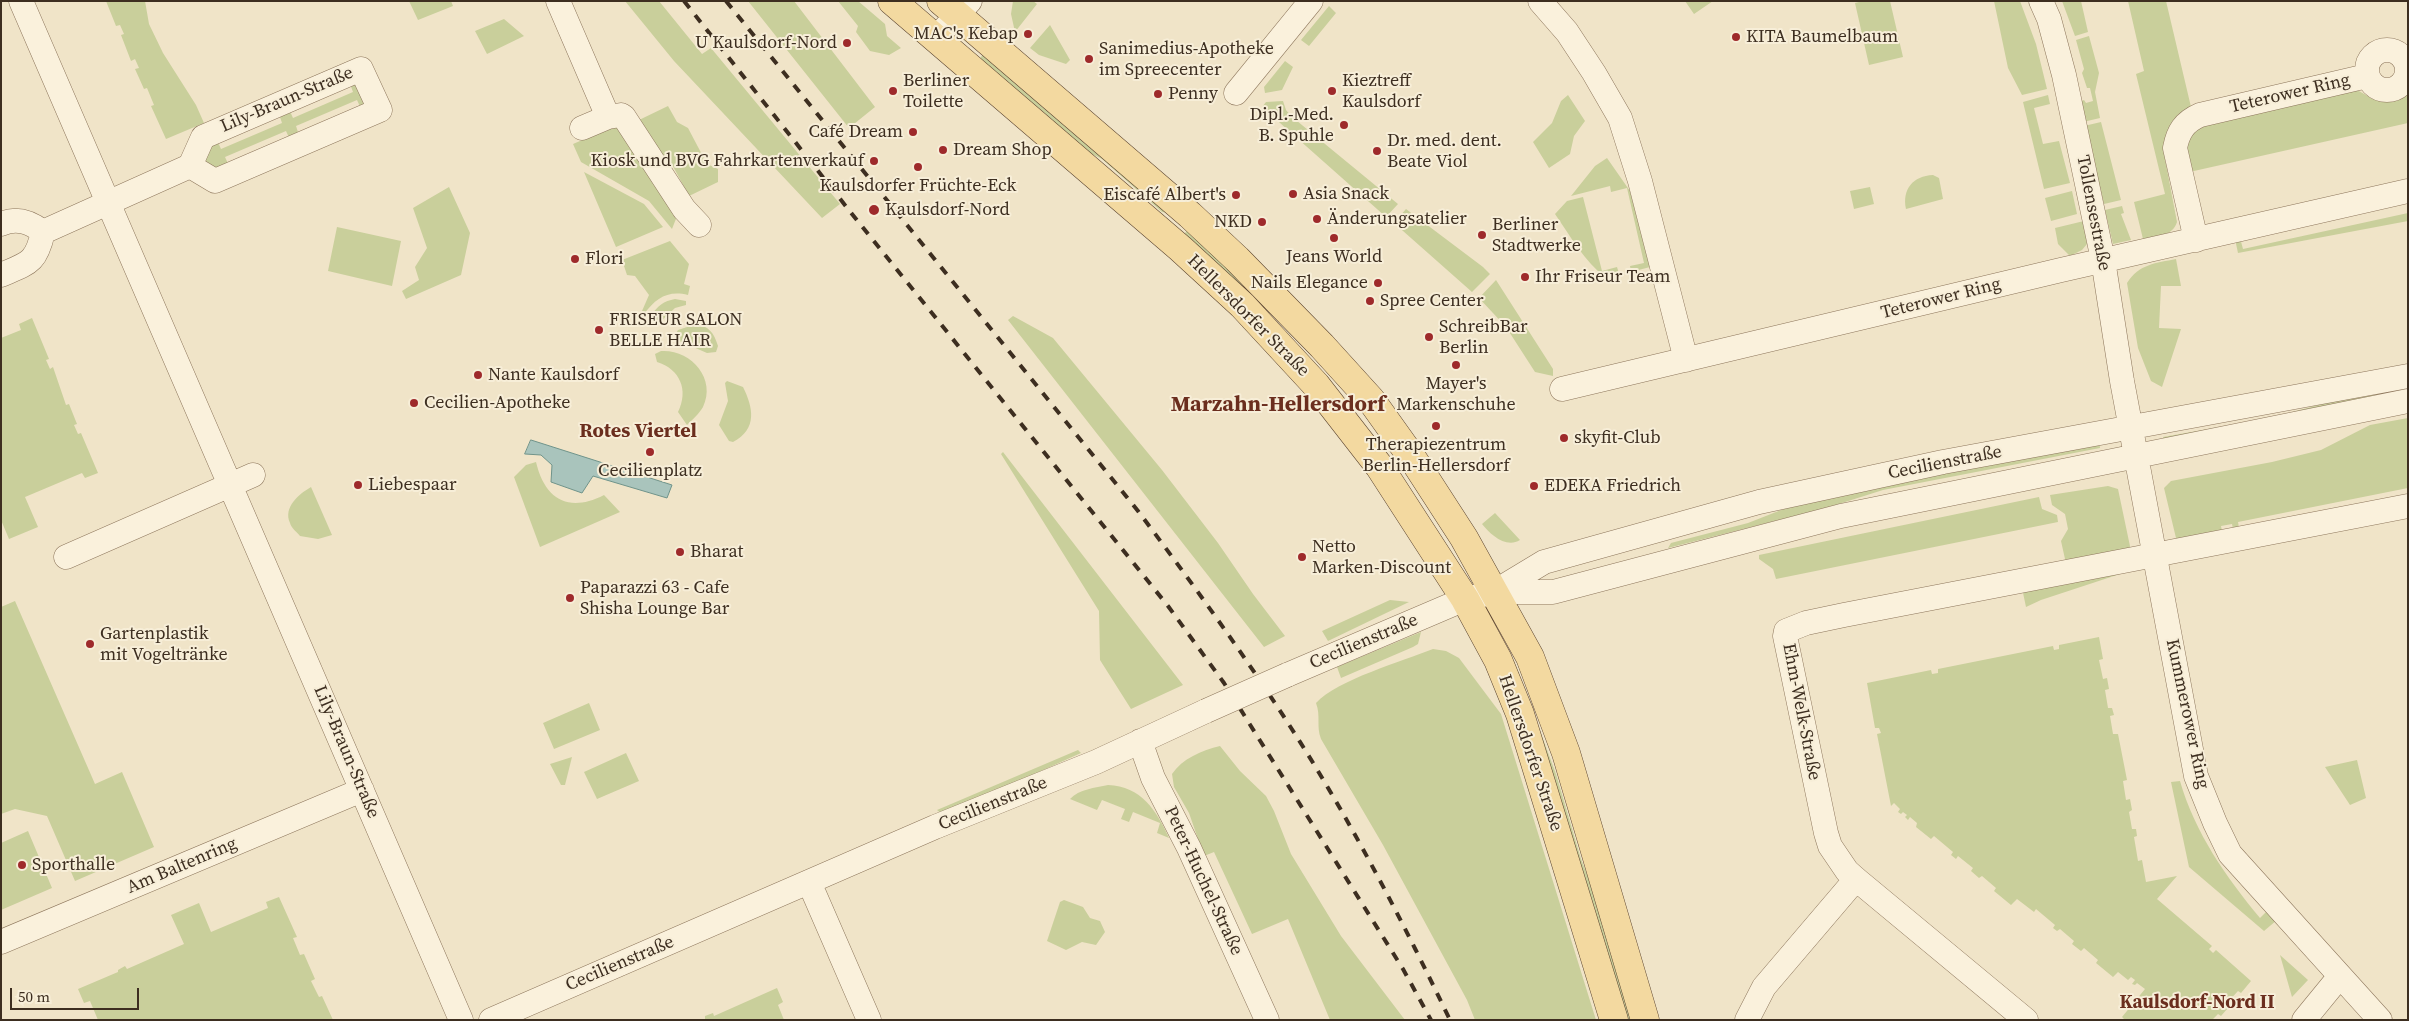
<!DOCTYPE html>
<html>
<head>
<meta charset="utf-8">
<style>
  body { margin:0 }
  #map { position:relative; width:2409px; height:1021px; overflow:hidden; background:#f0e4c8; font-family:"Source Serif 4",serif }
  canvas { display:block }
  .frame { position:absolute; inset:0; border:2px solid #3d2e20; pointer-events:none }
  .scale { position:absolute; left:10px; top:988px; width:129px; height:22px; box-sizing:border-box; border:2px solid #3d2e20; border-top:0; padding-left:6px; font-size:15px; line-height:18px; white-space:nowrap; color:#3d2e20; -webkit-text-stroke:4px #f7eed8; paint-order:stroke }
</style>
</head>
<body>
<div id="map">
<canvas width="2409" height="1021"></canvas>
<div class="frame"></div>
<div class="scale">50 m</div>
</div>
<script>
const g = document.querySelector('canvas').getContext('2d');
g.lineJoin = 'round';
function paint(path, color) { g.fillStyle = color; g.fill(path, 'evenodd'); }
function stroke(path, color, width, dash) { g.strokeStyle = color; g.lineWidth = width; g.lineCap = dash ? 'butt' : 'round'; g.setLineDash(dash || []); g.stroke(path); }
function write(font, color, halo, rows, align = 'center') {
  g.font = font + ' "Source Serif 4",serif'; g.lineWidth = 4; g.setLineDash([]); g.textBaseline = 'middle'; g.strokeStyle = halo; g.fillStyle = color; for (const [text, x, y, turn = 0] of rows) {
    g.save(); g.translate(x, y); g.rotate((+turn || 0) * Math.PI / 180); g.textAlign = isNaN(turn) ? turn : align; if (halo) g.strokeText(text, 0, 0); g.fillText(text, 0, 0); g.restore();
  }
}
paint(new Path2D(`
  M106 1H145L149 24 163 53 196 105 204 123 166 139 151 106 154 105 147 88 144 89 135 69 139 68 135 59 131 61 121 35 124 34 120 25 116 26Z
  M409 1H451L453 6 418 20Z
  M625 1H659L702 54 711 48 840 204 822 218 674 61Z
  M748 1H794L875 107 849 128Z
  M838 1H858L885 24 887 36 901 48 889 55 870 51 856 32 858 26Z
  M1013 1H1033L1037 4 1015 32 1011 14Z
  M1685 1H1713L1694 14Z
  M1863 1H1890L1903 57 1869 65 1855 3Z
  M1994 1H2020L2036 44 2047 89 2022 95 2008 68Z
  M2062 1H2081L2088 32 2075 36Z
  M2128 1H2166L2191 107 2175 120 2165 159 2177 222C2172 237 2157 236 2143 239L2134 202 2165 194 2136 74 2144 71Z
  M1329 6 1336 13 1309 46 1301 40Z
  M504 19 524 36 487 54 475 31Z
  M1050 25 1070 60 1066 64 1039 55 1030 48Z
  M2089 36 2099 73 2095 92 2100 118 2083 122 2079 102 2084 100 2086 103 2093 101 2090 88H2087L2082 73 2084 69 2076 40Z
  M985 52 1169 213 1162 212 1102 159 1078 147 977 62Z
  M1285 61 1293 67 1282 90 1265 93 1264 87Z
  M349 81H356L368 101 362 111 357 100 296 126 300 138 291 142 286 131 225 157 230 168 219 172 199 159 216 138 221 149 282 123 278 111 288 107 293 118 353 92Z
  M2357 90 2373 99 2408 91V123L2185 173 2188 131 2197 123Z
  M1568 95 1585 121 1574 136 1570 154 1549 168 1533 142 1552 123 1561 101Z
  M2048 95 2050 104 2034 108 2043 144 2059 141 2070 183 2044 189 2023 102Z
  M1283 101 1286 110 1291 116 1398 204 1386 217 1262 107 1266 102Z
  M668 106 677 122 688 128 707 164 718 169V182L689 196 668 157 660 160 639 120Z
  M2101 122 2121 200 2104 204 2084 126Z
  M622 123 679 211 672 229 649 201 581 162 573 144Z
  M1607 158 1630 191 1650 267 1631 272 1630 266 1644 263 1627 188 1611 192 1610 186 1571 196 1595 166Z
  M584 172 644 204 663 227 616 247Z
  M1933 175 1939 178 1943 199 1906 209C1902 189 1913 176 1933 175Z
  M449 187 470 233 461 275 406 299 402 291 419 280 415 267 427 248 413 208Z
  M1870 187 1874 204 1854 209 1850 191Z
  M2072 191 2077 214 2051 221 2045 198Z
  M1583 197 1602 271 1617 267 1620 277 1606 278C1584 261 1571 237 1555 214L1567 201Z
  M2122 206 2124 213 2121 214 2131 240 2113 244 2105 210Z
  M1406 209 1483 267 1490 274 1472 292 1394 223Z
  M2408 213V221L2238 253 2235 239 2240 238 2243 249Z
  M2084 221 2087 244 2082 250 2070 256 2058 244 2055 228Z
  M337 227 401 241 392 286 328 271Z
  M1188 230 1247 288 1245 290 1183 235Z
  M670 241 689 264 684 284 690 286 688 295C668 290 656 298 644 314L642 311 649 295 635 276 627 275 622 260Z
  M2176 259 2181 286H2161L2159 328 2181 329 2162 387 2151 381 2138 348 2127 283C2139 264 2156 263 2176 259Z
  M1496 280 1553 369V376L1535 372 1506 327 1479 298Z
  M675 299 686 301V305L675 308 658 324 652 323 651 316C657 306 664 301 675 299Z
  M1013 316 1053 338 1162 470 1218 543 1253 594 1285 636 1264 647 1008 320Z
  M32 318 49 359 46 360 50 369 53 367 66 405 69 404 77 424 74 425 78 434 81 433 98 473 85 478 82 473 25 497 38 527 9 539 1 520V338L21 330 19 324Z
  M696 324C709 326 714 333 718 346L716 352 707 353 677 340 675 335 678 330Z
  M661 351C690 349 717 378 703 407 699 414 692 420 687 425L678 412C689 390 680 369 657 362L655 354Z
  M727 381 743 387C753 407 758 429 733 442L729 441 719 425 728 401 725 383Z
  M2408 383V392L2164 443 2163 437 2270 418 2374 390Z
  M2408 418V488L2238 522 2240 533 2234 534 2232 524 2221 526 2223 536 2181 540 2176 538 2164 488 2171 481 2272 462 2321 450 2370 425Z
  M2099 441 2100 448 1883 490 1826 508 1668 548 1671 543 1748 523 1799 503Z
  M1003 452 1183 685 1131 709 1100 660 1099 611 1001 454Z
  M536 462C545 500 569 513 604 495L620 512 540 547 514 477 526 465Z
  M2108 486 2118 489 2131 551 2069 563 2065 559 2061 541 2068 529 2065 514 2052 505 2050 495Z
  M311 487 332 535 318 539 300 536C297 532 291 528 290 523 283 507 299 494 311 487Z
  M2039 497 2042 509 2057 515 2058 522 1776 579 1773 569 1759 559V555Z
  M1495 513 1520 540C1506 549 1490 534 1482 524Z
  M2123 573 2041 600 2026 607 2022 588Z
  M1390 600 1409 602 1328 641 1322 631Z
  M15 601 95 784 122 772 154 847 75 881 47 816 15 809 1 814V607Z
  M1421 632 1418 644 1413 647 1341 678 1337 667Z
  M2099 637 2103 659 2099 660 2103 679 2107 678 2109 689 2105 690 2108 708H2112L2114 715 2110 716 2113 734H2118L2127 780 2123 781 2126 800 2130 799 2132 810 2129 812 2132 829H2136L2137 836 2134 837 2138 861 2142 860 2146 882 2177 876 2157 899 2212 946 2209 949 2213 953 2216 950 2251 981 2241 993 2238 991 2225 1005 2228 1008 2221 1016 2218 1014 2212 1020H2125L2122 1017 2145 989 2137 983 2135 985 2132 984 2135 980 2131 977 2128 980 2118 972 2113 977 2096 963 2098 960 2084 948 2081 951 2072 944 2074 941 2060 929 2057 931 2053 928 2055 925 2036 909 2034 912 2017 899 2011 905 1994 891 1996 888 1982 876 1979 878 1971 871 1973 868 1958 856 1956 859 1951 855 1953 852 1934 836 1931 839 1916 827 1917 823 1910 817 1908 820 1905 817 1907 815 1903 812 1901 814 1898 812 1900 809 1894 803 1891 806 1877 734 1881 733 1879 728H1875L1867 683 1931 670 1932 674 1938 673V669L2053 646 2054 650 2059 649V645Z
  M1433 649 1446 651 1459 658 1501 714 1596 1020H1475L1467 1000 1383 845 1321 739C1316 726 1321 716 1316 703 1337 680 1403 661 1433 649Z
  M1514 661 1556 774 1581 859 1599 905 1635 1020H1624L1509 663Z
  M589 703 600 730 554 749 543 723Z
  M1220 746 1240 771 1266 796 1274 811 1291 854 1341 936 1405 1020H1330L1288 919 1252 934 1214 852 1204 856 1189 813 1174 787 1172 774C1182 759 1202 750 1220 746Z
  M1078 750 1081 753 943 815 937 810Z
  M626 753 639 781 597 799 584 772Z
  M572 757 565 785H561L550 764Z
  M2357 760 2366 798 2350 805 2325 767Z
  M2180 781C2195 833 2226 877 2260 918L2268 910 2277 920 2264 931 2189 867 2171 782Z
  M1108 785C1141 786 1157 811 1169 838L1157 833 1160 823 1133 812 1129 822 1121 819 1125 809 1102 800 1097 810 1070 799C1079 789 1095 788 1108 785Z
  M28 831 52 888 1 910V843Z
  M279 897 297 937 293 938 300 955 304 954 315 979 311 981 319 997 322 996 333 1020H98L90 1001 84 1003 78 989 118 972V970L125 966 127 969 184 944 171 915 199 903 211 932 268 908 266 902Z
  M1064 900 1083 907 1090 918 1100 921 1105 932 1096 945 1082 942 1066 950 1047 941 1060 902Z
  M2280 955 2308 980 2292 997Z
  M777 988 783 1002 778 1005 784 1020H705V1016L713 1013 714 1016Z`), '#c9cf9b');
const water = new Path2D(`
  M531 440 672 485 667 498 593 476 582 493 551 482 552 465 541 455 525 454Z`);
paint(water, '#a9c4bc');
stroke(water, '#6f938a', 1);
const minor = new Path2D(`
  M21 1 461 1020
  M558 1 608 117
  M1540 1 1567 32 1594 73 1620 118 1640 181 1686 360
  M2041 1 2049 19 2064 75 2103 260 2122 381 2196 776 2215 823 2230 854 2380 1020
  M936 38 970 1
  M2367 70a20 20 0 1 1 40 0a20 20 0 1 1-40 0Z
  M361 69 380 110 215 181 190 166 203 137Z
  M1236 93 1311 1
  M582 128 608 117 621 115 624 117 684 209 699 225
  M1 224C17 217 30 222 43 232 36 263 29 263 1 275
  M43 232 190 166
  M2196 240 2175 148C2178 132 2184 122 2200 115L2367 76
  M1562 389 2061 270 2408 191
  M66 557 253 475
  M1496 591 1544 562 1759 502 1943 462 2408 376
  M1287 675 1465 599 1495 592H1553L1841 516 2408 401
  M1140 741 1153 778 1189 848 1267 1020
  M809 882 869 1020
  M1 942 362 790
  M491 1020 935 827 1096 762 1206 711
  M1747 1020 1764 987 1856 879
  M2026 1020 1856 879 1847 871 1830 846 1826 833 1785 636 1786 631 1806 623 1844 615 2408 506
  M2304 1020 2340 976`);
const major = new Path2D(`
  M892 1 1181 249 1242 305 1316 385 1379 466 1465 599 1498 660 1520 714 1614 1020
  M941 1 1190 215 1237 259 1322 346 1371 400 1411 456 1464 538 1530 657 1566 753 1645 1020`);
stroke(minor, '#8d765c', 25);
stroke(major, '#5b4430', 29);
stroke(minor, '#faf1dc', 24);
stroke(major, '#f3d9a0', 28);
stroke(new Path2D(`
  M684 1 852 214 1168 606 1224 683 1403 969 1431 1020
  M726 1 1138 511C1192 583 1246 657 1295 734 1353 825 1403 922 1450 1020`), '#3d2e20', 4, [9, 9]);
const minorBridge = new Path2D(`
  M1206 711 1287 675`);
stroke(minorBridge, '#8d765c', 25, []);
stroke(minorBridge, '#faf1dc', 24);
for (const [x, y, r, color] of [
  [1028,34,5,"#9e2a2b"],
  [1736,37,5,"#9e2a2b"],
  [847,43,5,"#9e2a2b"],
  [1089,59,5,"#9e2a2b"],
  [893,91,5,"#9e2a2b"],
  [1332,91,5,"#9e2a2b"],
  [1158,94,5,"#9e2a2b"],
  [1344,125,5,"#9e2a2b"],
  [913,132,5,"#9e2a2b"],
  [943,150,5,"#9e2a2b"],
  [1377,151,5,"#9e2a2b"],
  [874,161,5,"#9e2a2b"],
  [918,167,5,"#9e2a2b"],
  [1293,194,5,"#9e2a2b"],
  [1236,195,5,"#9e2a2b"],
  [874,210,6,"#9e2a2b"],
  [1317,219,5,"#9e2a2b"],
  [1262,222,5,"#9e2a2b"],
  [1482,235,5,"#9e2a2b"],
  [1334,238,5,"#9e2a2b"],
  [575,259,5,"#9e2a2b"],
  [1525,277,5,"#9e2a2b"],
  [1378,283,5,"#9e2a2b"],
  [1370,301,5,"#9e2a2b"],
  [599,330,5,"#9e2a2b"],
  [1429,337,5,"#9e2a2b"],
  [1456,365,5,"#9e2a2b"],
  [478,375,5,"#9e2a2b"],
  [414,403,5,"#9e2a2b"],
  [1436,426,5,"#9e2a2b"],
  [1564,438,5,"#9e2a2b"],
  [650,452,5,"#9e2a2b"],
  [358,485,5,"#9e2a2b"],
  [1534,486,5,"#9e2a2b"],
  [680,552,5,"#9e2a2b"],
  [1302,557,5,"#9e2a2b"],
  [570,598,5,"#9e2a2b"],
  [90,644,5,"#9e2a2b"],
  [22,865,5,"#9e2a2b"]
]) { const dot = new Path2D(); dot.arc(x, y, r, 0, 2 * Math.PI); g.fillStyle = color; g.fill(dot); stroke(dot, '#f7eed8', 2); }
write('18px', '#3d2e20', '#f7eed8', [
  ["MAC's Kebap",1018,34,"right"],
  ["KITA Baumelbaum",1746,37],
  ["U Kaulsdorf-Nord",837,43,"right"],
  ["Sanimedius-Apotheke",1099,49],
  ["im Spreecenter",1099,70],
  ["Berliner",903,81],
  ["Toilette",903,102],
  ["Kieztreff",1342,81],
  ["Kaulsdorf",1342,102],
  ["Penny",1168,94],
  ["Dipl.-Med.",1334,115,"right"],
  ["B. Spuhle",1334,136,"right"],
  ["Café Dream",903,132,"right"],
  ["Dr. med. dent.",1387,141],
  ["Beate Viol",1387,162],
  ["Dream Shop",953,150],
  ["Kiosk und BVG Fahrkartenverkauf",864,161,"right"],
  ["Kaulsdorfer Früchte-Eck",918,186,"center"],
  ["Asia Snack",1303,194],
  ["Eiscafé Albert's",1226,195,"right"],
  ["Kaulsdorf-Nord",885,210],
  ["Änderungsatelier",1327,219],
  ["NKD",1252,222,"right"],
  ["Berliner",1492,225],
  ["Stadtwerke",1492,246],
  ["Jeans World",1334,257,"center"],
  ["Flori",585,259],
  ["Ihr Friseur Team",1535,277],
  ["Nails Elegance",1368,283,"right"],
  ["Spree Center",1380,301],
  ["FRISEUR SALON",609,320],
  ["BELLE HAIR",609,341],
  ["SchreibBar",1439,327],
  ["Berlin",1439,348],
  ["Nante Kaulsdorf",488,375],
  ["Mayer's",1456,384,"center"],
  ["Markenschuhe",1456,405,"center"],
  ["Cecilien-Apotheke",424,403],
  ["skyfit-Club",1574,438],
  ["Therapiezentrum",1436,445,"center"],
  ["Berlin-Hellersdorf",1436,466,"center"],
  ["Cecilienplatz",650,471,"center"],
  ["Liebespaar",368,485],
  ["EDEKA Friedrich",1544,486],
  ["Netto",1312,547],
  ["Marken-Discount",1312,568],
  ["Bharat",690,552],
  ["Paparazzi 63 - Cafe",580,588],
  ["Shisha Lounge Bar",580,609],
  ["Gartenplastik",100,634],
  ["mit Vogeltränke",100,655],
  ["Sporthalle",32,865]
], 'left');
write('18px', '#3d2e20', '#f7eed8', [
  ["Teterower Ring",2290,94,-13],
  ["Lily-Braun-Straße",287,100,-23],
  ["Tollensestraße",2093,213,79],
  ["Teterower Ring",1941,299,-14],
  ["Hellersdorfer Straße",1248,316,45],
  ["Cecilienstraße",1945,463,-11],
  ["Cecilienstraße",1364,642,-23],
  ["Ehm-Welk-Straße",1801,712,79],
  ["Kummerower Ring",2187,714,78],
  ["Lily-Braun-Straße",346,752,67],
  ["Hellersdorfer Straße",1530,753,71],
  ["Cecilienstraße",993,804,-22],
  ["Am Baltenring",182,866,-23],
  ["Peter-Huchel-Straße",1203,881,65],
  ["Cecilienstraße",620,964,-23]
]);
write('bold 19px', '#6b2e1e', '#f7eed8', [
  ["Kaulsdorf-Nord II",2197,1003]
]);
write('bold 20px', '#6b2e1e', '#f7eed8', [
  ["Rotes Viertel",638,432]
]);
write('bold 22px', '#6b2e1e', '#f7eed8', [
  ["Marzahn-Hellersdorf",1278,405]
]);
</script>
</body>
</html>
